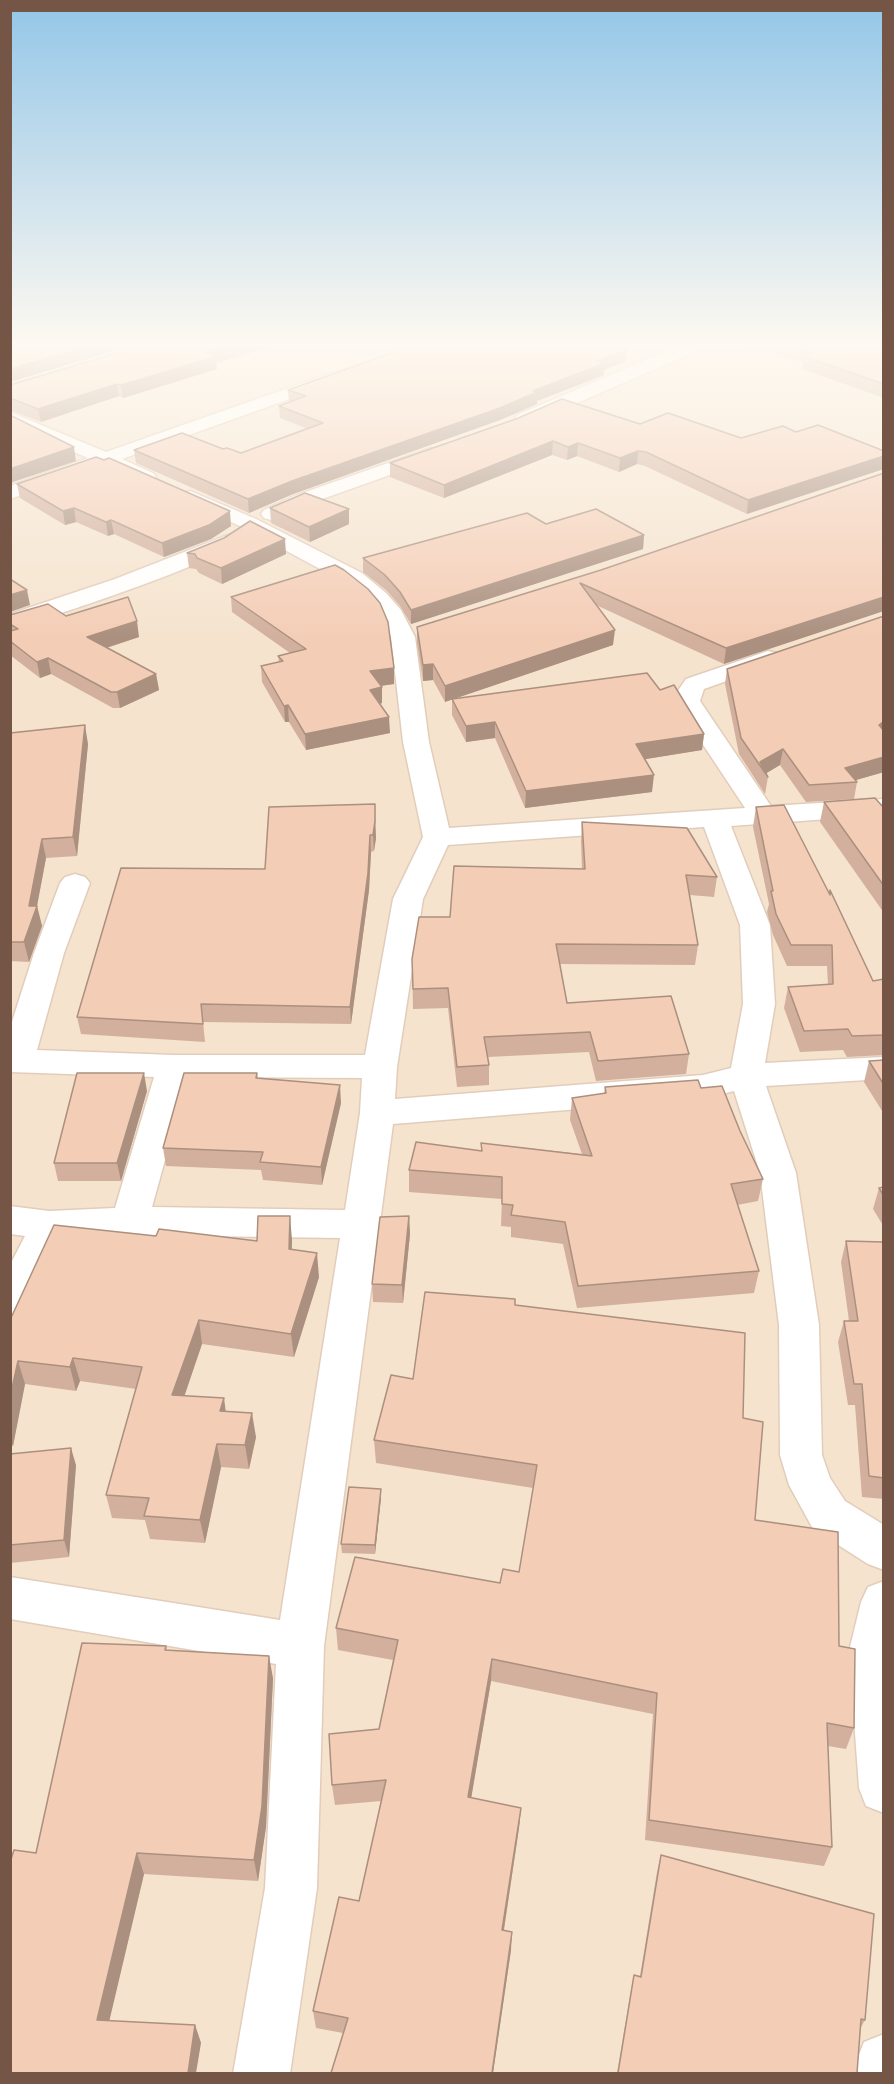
<!DOCTYPE html>
<html>
<head>
<meta charset="utf-8">
<style>
  body { margin:0 }
  #map { position:relative; width:894px; height:2084px; overflow:hidden; background:#fdf1e0; font-family:"IBM Plex Sans",sans-serif }
  canvas { display:block }
  .frame { position:absolute; inset:0; border:12px solid #755646; pointer-events:none }
</style>
</head>
<body>
<div id="map">
<canvas width="894" height="2084"></canvas>
<div class="frame"></div>
</div>
<script>
const g = document.querySelector('canvas').getContext('2d');
g.lineJoin = 'round';
function paint(path, color) { g.fillStyle = color; g.fill(path, 'evenodd'); }
function stroke(path, color, width, dash) { g.strokeStyle = color; g.lineWidth = width; g.lineCap = dash ? 'butt' : 'round'; g.setLineDash(dash || []); g.stroke(path); }
paint(new Path2D(`
  M11 346H883V2073H11Z`), '#f5e3ce');
const minor = new Path2D(`
  M679 346H701L699 350 531 423H517L515 419 517 415Z
  M331 373 337 374 340 378 337 382 122 459 153 473 156 477 153 481H139L104 466 10 499V486L88 458 10 424V412L106 452Z
  M431 448 438 450 441 454 438 458 308 504 278 518 271 520 264 518 261 514 264 510 294 496Z
  M190 491 256 519 362 573 386 593 401 610 415 637 429 742 449 828 745 808 674 701 677 692 686 679 768 651 777 653 780 658 777 663 704 689 700 701 771 806 884 799V815L731 826 770 925 775 1004 765 1063 884 1057V1079L766 1086 796 1173 819 1325 822 1455 830 1478 845 1501 884 1525V1570L868 1564 813 1529 789 1485 780 1455 779 1325 760 1173 734 1091 703 1099 393 1124 324 1646 317 1888 290 2074H233L265 1888 276 1664 10 1619V1577L280 1620 340 1238 130 1235 61 1238 24 1316 10 1320V1265L25 1236 10 1234V1206L49 1211 115 1208 154 1077 10 1072V1028L34 953 60 883 65 877 75 874 85 877 90 883 64 953 37 1050 174 1055H365L393 899 423 837 403 742 391 637 382 617 370 603 346 583 242 527 183 501 180 497 183 493ZM704 827 740 925 743 1004 731 1068 703 1075 395 1099 397 1067 423 899 448 845ZM188 1077 362 1078 360 1113 345 1210 152 1207Z
  M228 535 236 536 239 541C226 559 42 621 10 629V614L115 579Z
  M884 1581V1813L866 1806 859 1788 849 1651 861 1602 868 1587Z
  M884 2034V2074H855L856 2062 864 2042Z`);
stroke(minor, '#e2cdbb', 3);
paint(minor, '#fff');
paint(new Path2D(`
  M745 346H884V398L802 369 803 362Z
  M626 361 604 370V375L537 401V404L500 420 293 494 249 513 136 463 134 450 223 449 241 453 306 428 280 418 279 406 289 402 288 390Z
  M216 363 217 369 123 398 119 396 41 422 10 410V385Z
  M640 424 741 438 783 426 747 514 645 466 637 464 619 472 577 456 567 460 552 455 444 498 390 477V463Z
  M884 473 724 664 596 605 613 645 453 699 660 690 704 734 702 750 645 759 652 792 525 808 495 738 466 742 452 715V699L445 702 433 680 423 681 417 643V627L601 570Z
  M17 484 231 526 211 539 164 557 114 534 108 536 76 522 65 525 20 498Z
  M270 508 349 509V524L310 542 271 523Z
  M546 524 644 535 643 549 411 624 400 606 386 590 363 572V558Z
  M187 553 286 554 222 584 199 573 196 569 189 568Z
  M231 597 394 668V684L381 686 382 703 380 704 390 733 306 750 289 722H285L262 682 261 666 279 662 278 656 290 653 232 612Z
  M10 615 66 616 139 637 107 648 156 674 159 690 120 708H113L51 674 40 678 10 655Z
  M884 616V772L855 780 857 782 854 799 806 802 780 765 766 773 768 777 765 794 739 754 725 684 727 669Z
  M10 733 88 744 77 856 46 858 37 906 42 926 29 962 10 961Z
  M824 802 884 808V913L820 822Z
  M375 804 376 838 374 851 371 852 369 890 351 1024 203 1022 205 1042 81 1034 77 1017 265 869Z
  M756 807 829 893 830 890 873 981 884 979V1055L847 1057 843 1050 800 1052 784 1008 788 987 828 985 827 966H787L773 935 767 912 769 904 753 827Z
  M582 822 717 877 714 897 690 895 698 945 695 965 560 964 567 1003 689 1054 686 1074 596 1081 589 1052 488 1057 489 1065V1085L457 1087 448 1008 413 1009 412 959 450 917 582 869 581 841Z
  M884 1060V1114L864 1082 869 1061Z
  M257 1073 258 1078 341 1103 322 1185 263 1180 261 1170 166 1166 163 1148Z
  M605 1087 701 1088 740 1131 763 1179 758 1201 737 1205 759 1271 754 1293 577 1308 563 1244 511 1237V1227L501 1226 502 1199 409 1192V1170L481 1151V1143L582 1154 570 1120 572 1098 604 1094Z
  M147 1091 121 1181H58L54 1163Z
  M884 1187V1227L873 1209 879 1188Z
  M409 1216 410 1234 403 1303 373 1302 372 1284Z
  M156 1236 257 1241 292 1240V1250L319 1277 294 1357 202 1344 184 1395 226 1412 256 1437 249 1469 221 1467 205 1543 150 1539 145 1520 112 1518 106 1495 136 1389 80 1381 76 1391 25 1384 13 1446H10V1320Z
  M846 1241 884 1242V1499L862 1497 855 1405H848L838 1342 844 1321H849L841 1262Z
  M515 1305 743 1418 755 1520 839 1646 854 1728 846 1749 828 1746 832 1847 824 1866 645 1840 653 1714 491 1681 471 1798 521 1808 519 1828 504 1930 511 1950 493 2073H331L343 2033 316 2028 313 2011 359 1901 381 1801 335 1805 332 1785 379 1729 393 1660 338 1650 336 1628 500 1583 519 1572 533 1488 376 1463 374 1440 413 1379Z
  M10 1454 76 1465 69 1557 10 1563Z
  M381 1498 375 1554 342 1553 341 1544Z
  M166 1646 167 1650 273 1678 266 1827 258 1881 144 1874 109 2021 195 2025 201 2043 10 2073 36 1853Z
  M661 1855 865 2020 860 2029 857 2073H617L631 1990 634 1975 640 1976 657 1872Z`), '#d2b09d');
paint(new Path2D(`
  M88 346H130L10 382V369Z
  M231 346H275L216 363 217 369 123 398 121 385 206 353Z
  M627 349 626 361 604 370V375L537 401V404L500 420 293 494 249 513 248 499 292 481 533 391 597 361Z
  M117 384 119 396 41 422 38 409Z
  M553 441 552 455 444 498V485Z
  M578 443 577 456 567 460 568 447Z
  M74 447 76 461 10 483V469Z
  M638 451 637 464 619 472 620 458Z
  M884 456V469L747 514 748 500Z
  M74 508 76 522 65 525 63 511Z
  M349 509V524L310 542 309 527Z
  M230 511 231 526 211 539 164 557 162 543Z
  M111 520 114 534 108 536 106 522Z
  M644 535 643 549 411 624V610Z
  M285 539 286 554 222 584 221 568Z
  M27 590 30 605 10 612V595Z
  M884 597V611L724 664 726 648Z
  M137 621 139 637 90 653 87 637Z
  M615 630 613 645 445 702V686Z
  M48 658 51 674 40 678 37 662Z
  M433 664V680L423 681V665Z
  M394 668V684L371 687 370 671Z
  M156 674 159 690 120 708 117 692Z
  M382 687V703L371 706 370 690Z
  M288 705 289 722H285L284 706Z
  M389 717 390 733 306 750 305 734Z
  M884 721V734L879 725Z
  M495 722V738L466 742V726Z
  M85 725 88 744 77 856 73 837Z
  M704 734 702 750 634 761 636 744Z
  M783 749 780 765 765 774 760 762Z
  M884 757V772L846 783 845 768Z
  M654 775 652 792 525 808 526 791Z
  M375 821 376 838 374 851 373 835Z
  M370 835 371 852 369 890 351 1024 350 1007Z
  M42 839 46 858 36 911 37 906 42 926 29 962 24 942 29 906Z
  M144 1073 147 1091 121 1181 117 1163Z
  M340 1085 341 1103 322 1185 321 1167Z
  M290 1216 292 1240 291 1273 289 1249Z
  M409 1216 410 1234 403 1303 402 1285Z
  M317 1253 319 1277 294 1357 291 1334Z
  M199 1320 202 1344 177 1418 172 1395Z
  M73 1358 80 1381 76 1391 70 1367Z
  M18 1361 25 1384 13 1446 10 1439V1397Z
  M224 1398 227 1421 220 1411Z
  M252 1413 256 1437 249 1469 245 1445Z
  M217 1444 221 1467 205 1543 200 1520Z
  M71 1448 76 1465 69 1557 64 1540Z
  M381 1489V1498L375 1554V1545Z
  M269 1656 273 1678 266 1827 258 1881 254 1860Z
  M492 1659 491 1681 468 1817V1797Z
  M521 1808 519 1828 501 1948 502 1930Z
  M137 1853 144 1874 105 2039 97 2020Z
  M512 1932 511 1950 493 2073H492Z
  M195 2025 201 2043 196 2073H188Z`), '#ab907f');
const building = new Path2D(`
  M10 346H88L10 369Z
  M140 346H231L206 353 215 357 121 385 117 384 38 409 10 398V385Z
  M411 346H616L627 349 597 361 605 363 533 391 537 392 500 408 292 481 248 499 134 450 182 433 223 449 227 448 241 453 323 423 279 406 306 396 288 390Z
  M792 346H884V384L803 356 814 352Z
  M562 399 640 424 668 413 741 438 783 426 796 432 818 425 884 451V456L748 500 646 452 638 451 620 458 578 443 568 447 553 441 444 485 390 463 516 419Z
  M10 415 74 447 10 469Z
  M96 457 104 460 109 458 230 511 209 525 162 543 111 520 106 522 74 508 63 511 17 484Z
  M884 473V597L726 648 580 583 615 630 445 686 433 664 423 665 417 627 601 570Z
  M305 493 349 509 309 527 270 508Z
  M596 509 644 535 411 610 400 592 385 575 363 558 527 513 546 524Z
  M250 521 285 539 221 568 197 558 195 554 187 553 224 538Z
  M335 565 344 570 368 589 380 603 388 622 394 668 370 671 382 687 370 690 389 717 305 734 288 705 284 706 261 666 283 661 278 656 306 649 231 597Z
  M10 579 27 590 10 595Z
  M128 597 137 621 87 637 156 674 117 692H111L48 658 37 662 10 641V631L18 629 10 624V615L48 604 66 616Z
  M884 616V721L879 725 884 731V757L845 768 857 782 809 785 783 749 760 762 768 777 741 738 727 669Z
  M647 673 660 690 674 685 704 734 636 744 654 775 526 791 495 722 466 726 452 699Z
  M85 725 73 837 42 839 29 906H37L24 942H10V733Z
  M875 798 884 808V886L824 802Z
  M375 804V821L373 835H370L368 873 350 1007 201 1004 203 1024 77 1017 121 868 265 869 269 807Z
  M784 805 830 895V890L873 981 884 979V1035L852 1036 848 1029 804 1031 788 987 833 984 832 945H791L776 914 771 891H773L756 807Z
  M582 822 687 828 717 877 686 875 698 945 556 944 567 1003 671 996 689 1054 598 1061 590 1032 484 1037 489 1065 457 1067 448 988 413 989 412 959 419 917H450L454 866 585 869Z
  M884 1060V1085L869 1061Z
  M77 1073H144L117 1163H54Z
  M184 1073H257L256 1078 340 1085 321 1167 260 1162 263 1152 163 1148Z
  M698 1080 701 1088 722 1086 740 1131 763 1179 731 1184 759 1271 578 1286 565 1222 511 1215 513 1205 502 1204V1177L409 1170 416 1142 482 1151 481 1143 592 1156 572 1098 606 1093 605 1087Z
  M884 1187V1196L879 1188Z
  M258 1216H290L289 1249 317 1253 291 1334 199 1320 172 1395 224 1398 220 1411 252 1413 245 1445 217 1444 200 1520 144 1516 149 1498 106 1495 142 1367 73 1358 70 1367 18 1361 10 1397V1320L54 1225 156 1236 159 1229 257 1241Z
  M409 1216 402 1285 372 1284 380 1217Z
  M846 1241 884 1242V1478L869 1476 862 1384H854L844 1321H858Z
  M425 1292 515 1299V1305L745 1333 743 1418 763 1422 755 1520 838 1532 839 1646 855 1649 854 1728 827 1723 832 1847 649 1820 657 1693 492 1659 468 1797 521 1808 502 1930 512 1932 492 2073H331L348 2018 313 2011 339 1897 359 1901 386 1780 332 1785 329 1734 379 1729 398 1640 336 1628 355 1557 500 1583 503 1569 519 1572 537 1465 374 1440 391 1375 413 1379Z
  M71 1448 64 1540 10 1545V1454Z
  M349 1487 381 1489 375 1545 341 1544Z
  M82 1643 166 1646 165 1650 269 1656 262 1806 254 1860 137 1853 97 2020 195 2025 188 2073H10V1862L14 1850 36 1853Z
  M661 1855 874 1914 865 2020 861 2019 857 2073H618L634 1975 641 1977Z`);
paint(building, '#f4cdb6');
stroke(building, '#ab907f', 1.5);
const sky = g.createLinearGradient(0, 0, 0, 638);
sky.addColorStop(0, '#93c6e8');
sky.addColorStop(0.54, '#fef9f1');
sky.addColorStop(1, '#fef9f100');
g.fillStyle = sky;
g.fillRect(0, 0, 894, 638);
</script>
</body>
</html>
